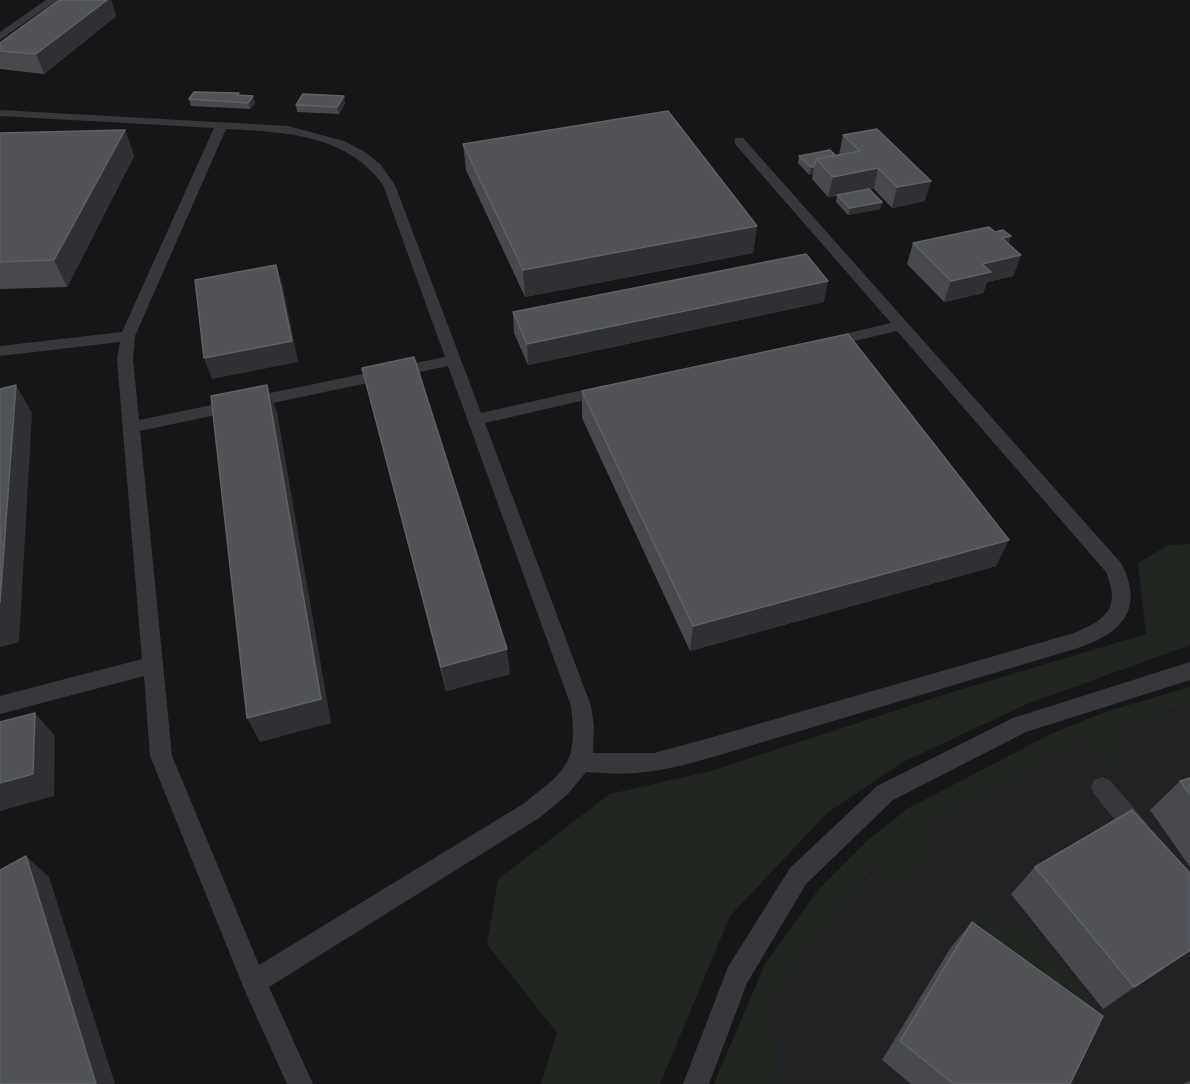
<!DOCTYPE html>
<html>
<head>
<meta charset="utf-8">
<style>
  body { margin:0 }
  canvas { display:block; background:#161618 }
</style>
</head>
<body>
<canvas width="1190" height="1084"></canvas>
<script>
const g = document.querySelector('canvas').getContext('2d');
g.lineJoin = 'round';
function paint(path, color) { g.fillStyle = color; g.fill(path, 'evenodd'); }
function stroke(path, color, width, dash) { g.strokeStyle = color; g.lineWidth = width; g.lineCap = dash ? 'butt' : 'round'; g.setLineDash(dash || []); g.stroke(path); }
paint(new Path2D(`
  M1190 705V1084H746L776 995 820 928 866 877 917 830 1085 740 1108 730Z`), '#222225');
paint(new Path2D(`
  M1190 544V645L1027 704 903 762 827 813 730 916 660 1084H541L557 1033 487 944 498 879 610 794 711 771 946 694 1146 634 1138 563 1168 545Z
  M1190 687V705L1108 730 1130 755 1109 765 1085 740 917 830 941 857 916 870 898 888 871 871 822 926 776 995 781 1071 778 1084H714L765 964 819 889 867 841 907 809 1053 733 1105 712Z
  M985 912 999 927 1016 918 1092 1003 1062 1023 985 940 966 926Z`), '#1e261f');
paint(new Path2D(`
  M46 0H57L0 40V32Z
  M0 110 288 126 344 141 365 152 380 164 395 185 481 413 605 385 611 386 613 390 611 394 485 423 591 706 594 726 593 753H654L706 739 1074 633C1107 619 1121 608 1106 572L897 331 828 347 823 345 821 342 823 339 891 323 735 144V138H743L1121 563C1145 609 1122 633 1078 648L706 759C658 772 636 776 586 772L567 795 539 818 269 987 313 1084H287L245 991 150 756 144 676 0 714V696L142 659 117 359 120 342 0 356V346L122 332 214 128 0 116ZM226 129C283 132 347 134 383 185L445 357 139 420 133 359 135 336ZM448 366 571 706C578 763 567 770 523 804L259 965 172 756 140 431Z
  M1190 662V680L1026 732 893 800 806 884 747 983 709 1084H683L728 967 790 868 877 786 1013 718Z
  M1102 777 1110 780 1147 824 1150 832 1147 840 1139 843 1131 840 1094 794 1091 787 1094 780Z`), '#37383d');
paint(new Path2D(`
  M59 0H111L116 16 44 74 0 69V51Z
  M240 95 253 96 255 103 250 109 191 106 189 99Z
  M345 103 339 114 297 112 296 105Z
  M125 130 134 156 67 287 0 289V133Z
  M843 135 925 201 892 208 874 189H870L882 202 880 209 848 215 836 202 837 196 828 197 812 179 813 174 809 175 798 163 799 156 839 155Z
  M463 144 757 226 753 253 525 297 466 170Z
  M995 232 1011 236 1008 244 1021 255 1013 276 987 282 983 293 944 302 907 264 913 243Z
  M824 302 528 365 514 333 513 312Z
  M362 368 510 674 446 691Z
  M582 391 996 566 690 651 582 418Z
  M1190 778V867L1150 810 1180 781Z
  M1035 867 1190 873V951L1103 1009 1011 894Z
  M972 922 1070 1084H911L882 1060 951 947Z
  M1190 1081V1084H1183Z`), '#47494d');
paint(new Path2D(`
  M107 0H111L116 16 44 74 36 54Z
  M253 96 255 103 250 109 248 103Z
  M344 96 345 103 339 114 337 107Z
  M125 130 134 156 67 287 54 260Z
  M811 167H814L813 174 809 175Z
  M878 168 874 189 828 197 833 177Z
  M931 181 925 201 892 208 897 187Z
  M882 202 880 209 848 215 850 208Z
  M757 226 753 253 525 297 523 270Z
  M1011 236 1003 257 1002 238Z
  M1021 255 1013 276 987 282 983 293 944 302 951 281 982 264Z
  M276 265 283 286 298 362 212 379 204 358Z
  M828 281 824 302 528 365 527 344Z
  M16 385 32 413 19 642 0 647V602Z
  M267 385 277 412 331 723 260 742 247 718Z
  M1009 540 996 566 690 651 693 626Z
  M507 649 510 674 446 691 441 667Z
  M35 713 55 736 54 796 0 811V783Z
  M26 856 49 877 115 1084H96Z
  M1190 950V951L1103 1009 1134 987Z`), '#2f3033');
const building = new Path2D(`
  M59 0H107L36 54 0 51V43Z
  M194 92 239 93 237 95 253 96 248 103 189 99Z
  M303 94 344 96 337 107 296 105Z
  M668 111 757 226 523 270 463 144Z
  M877 129 931 181 897 187 878 168 833 177 816 159 860 151 843 135Z
  M125 130 54 260 0 262V133Z
  M830 150 835 155 816 159 814 167H811L799 156Z
  M869 189 882 202 850 208 837 195Z
  M989 227 995 232 1003 230 1011 236 1002 238 1021 255 982 264 991 272 951 281 913 243Z
  M806 254 828 281 527 344 513 312Z
  M276 265 292 341 204 358 195 280Z
  M848 334 1009 540 693 626 582 391Z
  M414 357 507 649 441 667 362 368Z
  M16 385 0 602V389Z
  M267 385 321 699 247 718 211 396Z
  M35 713 33 774 0 783V722Z
  M1190 778V794L1180 781Z
  M1132 810 1190 873V950L1134 987 1035 867Z
  M26 856 96 1084H0V870Z
  M972 922 1103 1016 1070 1084H954L900 1041Z`);
paint(building, '#525359');
stroke(building, '#5f6168', 1.5);
</script>
</body>
</html>
